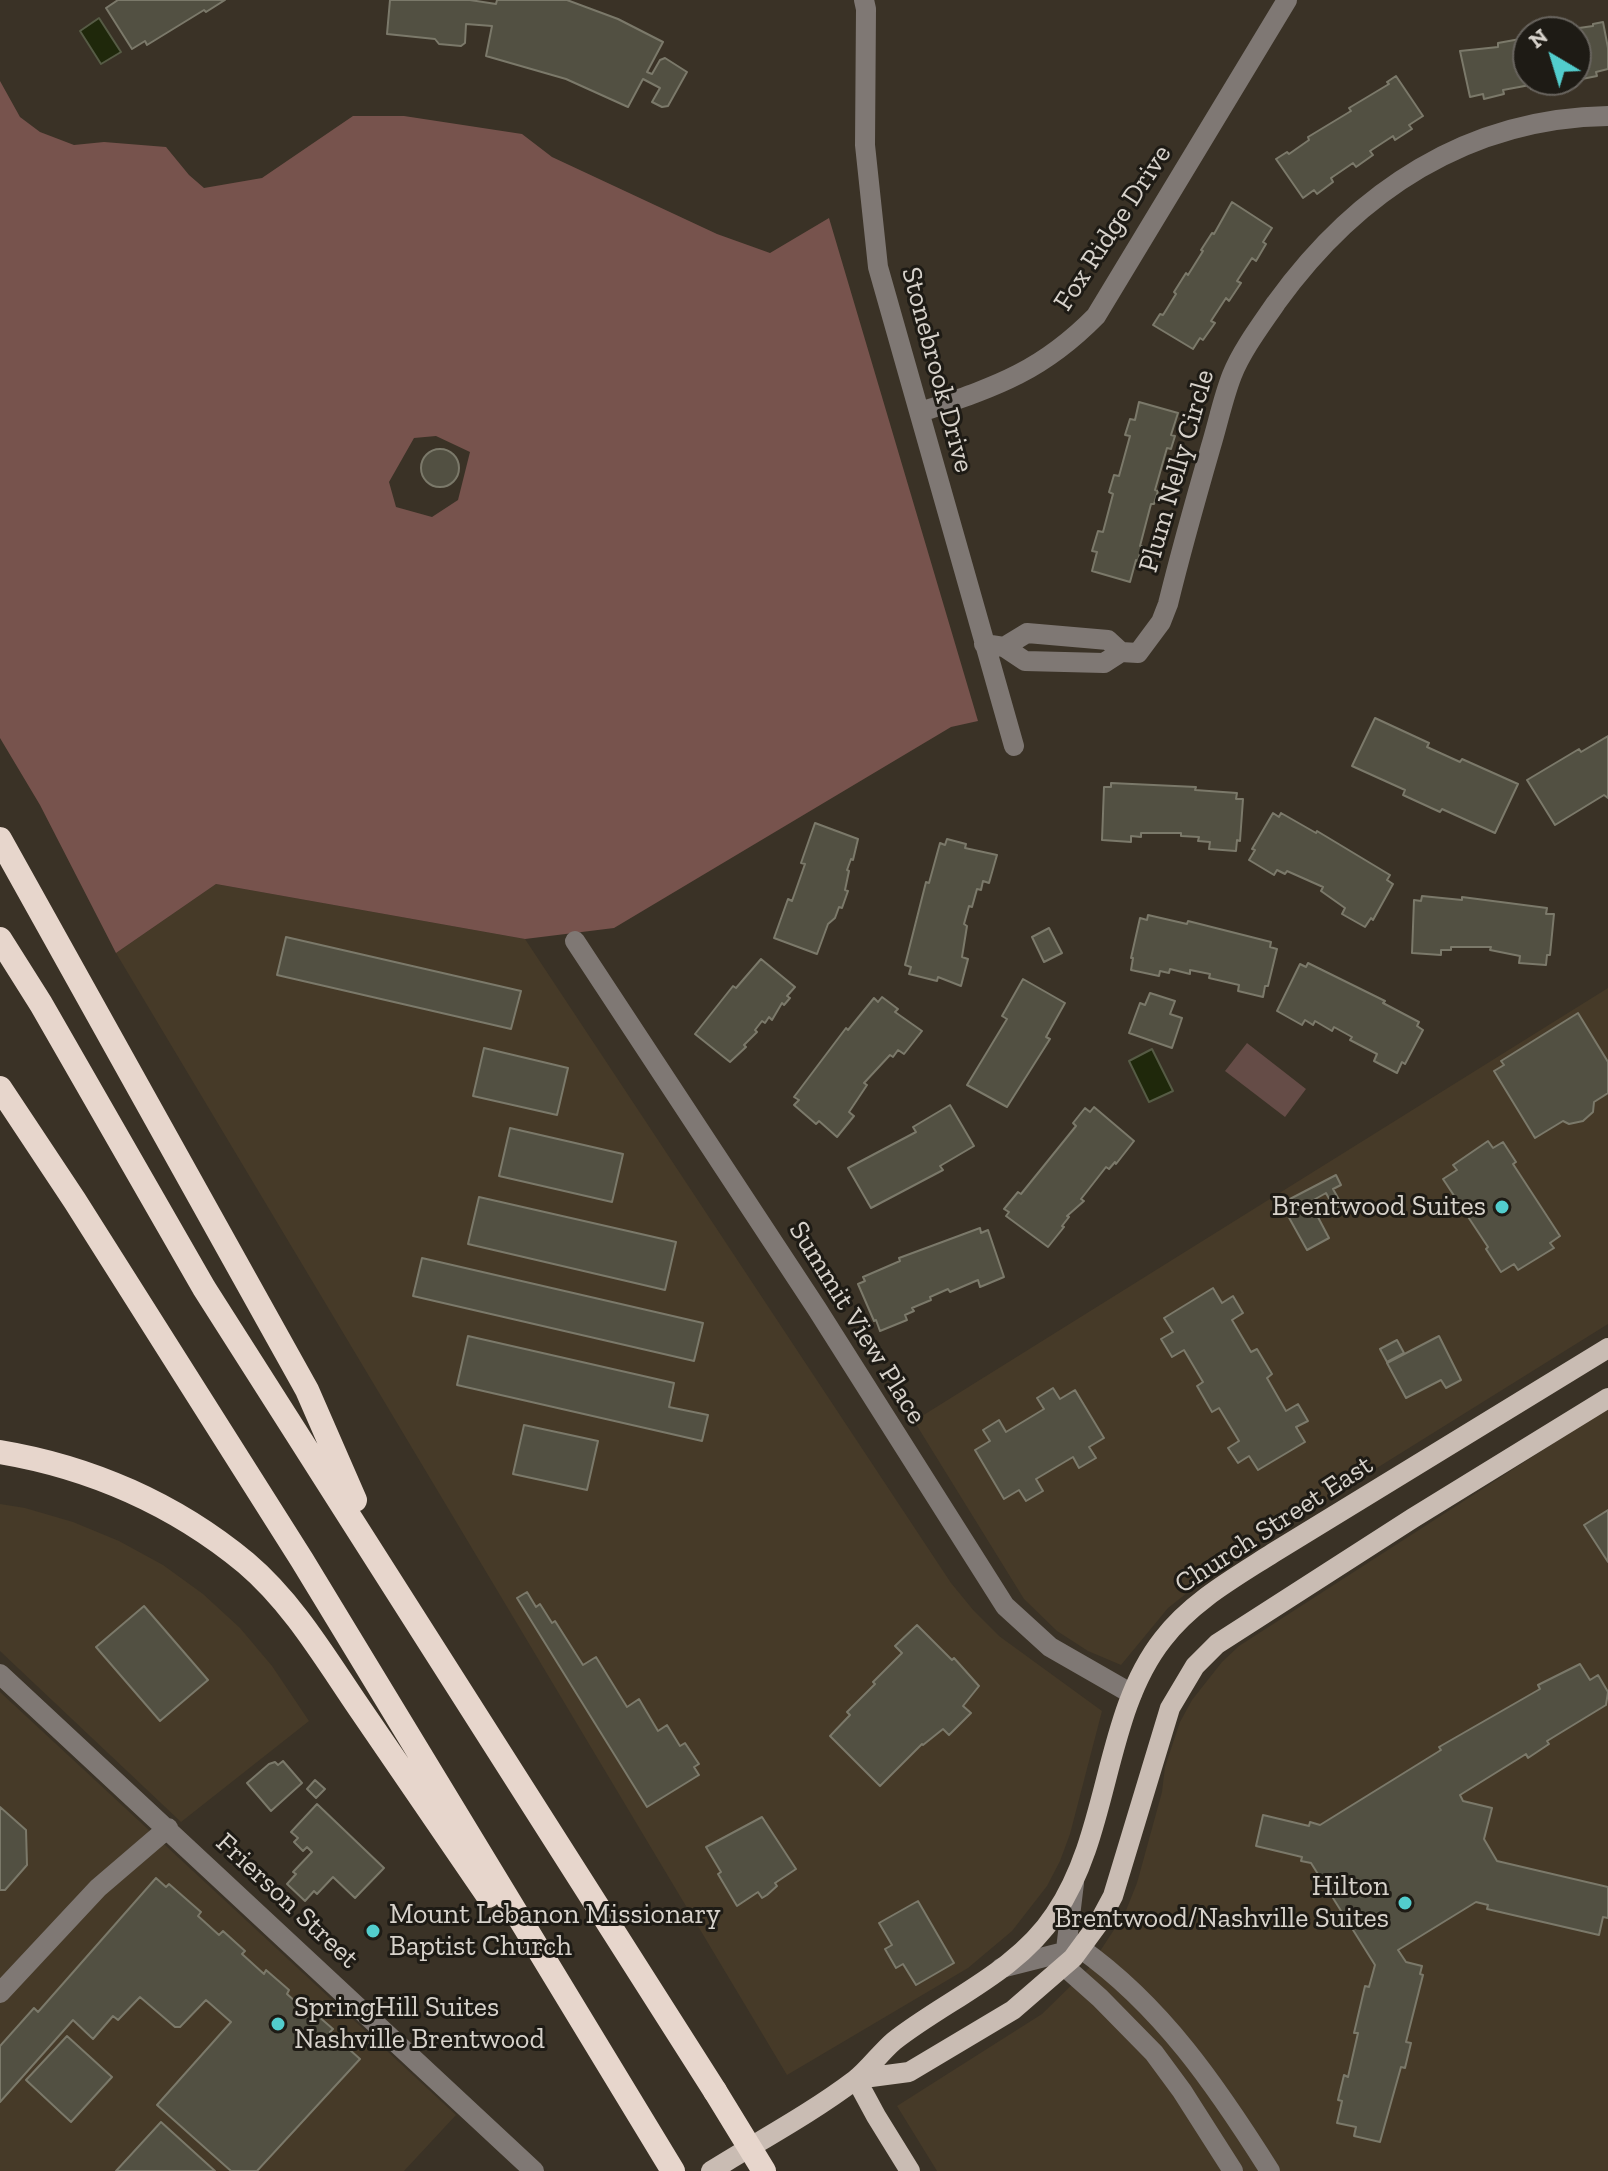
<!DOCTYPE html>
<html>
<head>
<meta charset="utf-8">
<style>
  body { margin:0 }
  #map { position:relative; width:1608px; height:2171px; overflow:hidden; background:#3a3226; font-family:"Zilla Slab",serif }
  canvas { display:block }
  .north { position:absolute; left:1512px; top:16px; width:80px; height:80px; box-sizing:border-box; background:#1e1b15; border:2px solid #68645e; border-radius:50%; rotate:322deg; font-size:22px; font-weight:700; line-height:32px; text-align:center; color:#d7d2cb }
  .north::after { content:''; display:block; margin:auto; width:28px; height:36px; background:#52cdcd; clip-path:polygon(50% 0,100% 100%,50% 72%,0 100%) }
</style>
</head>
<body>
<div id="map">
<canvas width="1608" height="2171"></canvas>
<div class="north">N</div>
</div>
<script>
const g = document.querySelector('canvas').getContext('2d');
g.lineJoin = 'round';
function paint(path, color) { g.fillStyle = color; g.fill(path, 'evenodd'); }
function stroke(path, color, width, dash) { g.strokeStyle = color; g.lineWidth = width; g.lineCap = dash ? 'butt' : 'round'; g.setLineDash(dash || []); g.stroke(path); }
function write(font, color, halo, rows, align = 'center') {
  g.font = font + ' "Zilla Slab",serif'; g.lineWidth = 6; g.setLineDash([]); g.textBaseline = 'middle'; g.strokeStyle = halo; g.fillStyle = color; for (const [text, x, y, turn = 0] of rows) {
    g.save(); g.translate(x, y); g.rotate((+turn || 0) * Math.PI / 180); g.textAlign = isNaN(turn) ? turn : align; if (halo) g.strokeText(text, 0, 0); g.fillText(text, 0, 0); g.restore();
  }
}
paint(new Path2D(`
  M216 884 525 939 951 1583 974 1611 999 1636 1102 1711 1070 1834 1060 1861 1047 1886 1012 1931 968 1968 787 2075 116 953Z
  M1608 988V1324L1226 1562 1168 1608 1121 1665 1088 1651 1057 1631 1024 1599 914 1421Z
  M1608 1408V2171H937L897 2106 1042 2014 1089 1968 1125 1913 1137 1883 1162 1792 1165 1767 1180 1722 1192 1700 1222 1662 1239 1646Z
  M0 1504 25 1508 73 1522 119 1541 163 1565 203 1594 240 1628 272 1666 309 1721 181 1822 0 1651Z
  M0 1692 456 2115 404 2171H0Z`), '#463a28');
paint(new Path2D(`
  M1247 1043 1306 1089 1285 1117 1225 1071Z`), '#654c47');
paint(new Path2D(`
  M0 81 20 117 40 132 74 145 104 142 166 147 189 175 204 188 262 178 353 116H404L522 134 552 157 717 234 770 253 829 218 978 721 951 727 614 928 525 939 216 884 116 953 40 805 0 738ZM436 436 470 452 458 500 432 517 396 507 389 482 414 438Z`), '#77534d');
const water = new Path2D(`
  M99 18 121 52 101 64 80 31Z
  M1152 1049 1173 1091 1149 1102 1129 1061Z`);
paint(water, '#1f280b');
stroke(water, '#565b45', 2);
const building = new Path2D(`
  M118 0H225L206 12 204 10 147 45 145 41 132 49 106 8Z
  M390 0H470L496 4 497 0H567L618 19 663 42 647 72 652 74 660 60 665 58 687 72 668 106 662 107 652 102 660 88 643 79 628 107 566 79 486 56 492 26 466 24 465 43 461 46 439 44 435 39 387 34Z
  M1603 22 1608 48V69L1596 72 1597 76 1577 80 1576 32H1551L1593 26V24Z
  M1520 39V41L1528 40V80H1554L1550 81 1551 85 1531 89 1530 85 1503 90 1504 94 1484 99 1483 94 1470 97 1460 51 1498 47V43Z
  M1396 76 1423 116 1409 125 1412 129 1395 140 1393 136 1370 151 1373 155 1356 167 1353 163 1331 178 1333 182 1317 194 1314 190 1303 198 1276 159 1287 152 1289 154 1309 140 1308 137 1351 111 1349 108 1389 84 1387 82Z
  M1232 202 1272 228 1263 242 1266 244 1256 261 1252 258 1237 281 1241 283 1229 301 1226 298 1211 321 1215 323 1203 340 1200 338 1193 349 1153 325 1160 314 1163 315 1176 294 1174 292 1186 273 1188 275 1203 251 1201 250 1212 233 1214 234Z
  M1139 402 1178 413 1171 435 1175 436 1171 449 1167 448 1155 490 1158 491 1154 504H1151L1140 546H1142L1138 561 1136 560 1130 582 1092 571 1097 552 1092 551 1098 531 1103 532 1113 494 1109 492 1114 475 1119 476 1130 436 1125 435 1130 419 1135 420Z
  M421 468a19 19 0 1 1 38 0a19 19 0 1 1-38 0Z
  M1375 718 1429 743 1427 747 1460 762 1462 759 1518 784 1495 833 1442 809 1440 812 1403 795 1405 790 1352 766Z
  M1608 736V798L1604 795 1555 825 1527 780 1579 749 1581 752Z
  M1111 783 1196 787 1195 790 1237 793 1236 799H1243L1240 841 1237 840 1236 851 1209 849 1210 842 1198 841 1199 837 1181 836V833H1141V837L1131 836V842L1102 840 1104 787H1111Z
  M1273 813 1279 817 1281 813 1316 833 1317 831 1390 875 1387 880 1393 884 1373 920 1371 918 1365 927 1342 914 1345 908 1321 891 1323 887 1287 871 1285 874 1277 870 1274 875 1249 860 1255 850 1252 849Z
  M815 823 858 839 853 860 851 859 847 870 849 871 845 890 848 891 842 908 839 907 835 918 828 924 817 954 774 938 788 899 792 901 805 864 801 863Z
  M947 839 966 844 965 848 997 855 989 883 983 881 981 890 977 889 972 907 969 906 964 924 967 926 962 957 968 959 961 986 938 977 937 981 909 974 911 967 905 965 926 882 929 883 940 843 945 845Z
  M1422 896 1462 900V897L1547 908 1546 914H1554L1550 955H1547L1546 965 1519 963 1520 956 1490 950 1491 947H1451V950H1441V955L1412 953 1414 900 1421 901Z
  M1148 915 1187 924 1188 921 1271 942 1270 947 1277 949 1268 986H1265L1263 997 1238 991 1239 985 1209 978 1210 974 1190 970V974L1170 969 1169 973 1160 971 1159 976 1131 970 1133 958H1131L1140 918 1147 920Z
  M1049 928 1062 953 1044 962 1032 937Z
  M286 937 521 991 511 1029 277 975Z
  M761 959 795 987 787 996 790 998 784 1005 782 1003 772 1020 769 1017 765 1023 762 1021 755 1030 757 1032 744 1045 746 1047 730 1062 695 1034 733 986 736 988Z
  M1308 963 1385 1001 1383 1003 1419 1022 1417 1026 1423 1030 1405 1064 1402 1062 1397 1073 1374 1061 1377 1054 1350 1040 1352 1037 1334 1027 1332 1031 1315 1021 1313 1025 1305 1020 1302 1025 1277 1011 1300 964 1306 967Z
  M1023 979 1065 1003 1046 1037 1050 1039 1007 1107 967 1085 1007 1019 1002 1016Z
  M1150 993 1175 1001 1170 1014 1182 1018 1172 1048 1129 1033 1140 1003 1145 1005Z
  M882 997 898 1009 895 1012 922 1031 904 1054 898 1050 893 1057 890 1055 864 1083 867 1085 849 1112 854 1116 837 1137 819 1121 816 1124 794 1105 799 1100 794 1097 846 1028 848 1030 874 998 878 1002Z
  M1578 1013 1608 1062V1093L1594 1102 1593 1112 1583 1121 1569 1124 1563 1121 1535 1138 1494 1071 1504 1065 1501 1061Z
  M484 1048 568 1068 557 1115 473 1096Z
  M950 1105 974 1146 940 1166 943 1170 871 1208 848 1168 916 1132 913 1127Z
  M1094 1107 1134 1141 1116 1164 1115 1162 1109 1169 1106 1167 1081 1199 1084 1201 1067 1216 1069 1217 1062 1226 1064 1227 1048 1247 1006 1216 1009 1212 1004 1209 1018 1192 1021 1194 1076 1126 1073 1123 1085 1108 1090 1112Z
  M510 1128 623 1154 612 1202 499 1176Z
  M1488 1141 1493 1148 1503 1142 1516 1162 1513 1164 1560 1236 1550 1243 1554 1248 1518 1270 1514 1264 1501 1272 1486 1249 1488 1247 1443 1179 1457 1170 1453 1165Z
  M1336 1175 1341 1185 1333 1189 1342 1205 1334 1208 1326 1193 1294 1211 1288 1200Z
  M479 1197 676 1242 665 1290 468 1244Z
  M1310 1202 1329 1238 1307 1250 1287 1214Z
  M980 1228 981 1233 988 1230 1004 1277 980 1287 978 1280 950 1292 948 1289 930 1297 931 1300 912 1308 914 1311 905 1315 907 1320 880 1331 876 1320 874 1321 858 1284 865 1281 863 1277 900 1261 899 1258Z
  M422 1258 703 1323 694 1361 413 1296Z
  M1213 1288 1222 1303 1233 1296 1243 1313 1232 1320 1251 1352 1257 1349 1272 1374 1267 1378 1286 1411 1298 1404 1308 1421 1296 1427 1305 1442 1258 1470 1249 1456 1238 1463 1228 1448 1239 1441 1219 1408 1212 1412 1197 1386 1203 1382 1184 1350 1172 1357 1161 1339 1173 1332 1164 1318Z
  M468 1336 674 1383 669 1407 708 1415 702 1441 457 1385Z
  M1439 1336 1461 1380 1446 1388 1441 1380 1406 1398 1387 1363Z
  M1397 1340 1404 1353 1387 1362 1380 1349Z
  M1053 1388 1060 1399 1075 1390 1104 1438 1089 1447 1096 1458 1079 1468 1073 1457 1036 1479 1043 1491 1026 1501 1019 1490 1004 1499 975 1450 990 1441 983 1430 999 1420 1006 1432 1044 1409 1037 1398Z
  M524 1425 598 1441 587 1490 513 1474Z
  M1608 1510V1562L1584 1525Z
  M527 1592 536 1607 540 1604 552 1623 555 1621 583 1665 596 1657 627 1707 639 1699 658 1731 667 1725 680 1746 685 1743 699 1764 694 1767 699 1775 647 1807 517 1598Z
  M144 1606 208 1680 160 1721 96 1647Z
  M917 1625 952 1660 954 1658 979 1686 963 1706 971 1713 949 1735 943 1729 923 1745 922 1744 880 1786 830 1736 850 1715 847 1712 875 1684 873 1682 902 1653 895 1646Z
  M1580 1664 1590 1680 1598 1675 1608 1692 1606 1705 1547 1741 1549 1744 1528 1758 1526 1754 1460 1795 1463 1801 1492 1808 1484 1839 1497 1861 1608 1887V1918L1603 1917 1599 1935 1487 1909 1488 1905 1476 1902 1398 1950 1406 1962 1422 1966 1420 1974 1423 1975 1406 2042 1411 2043 1405 2068 1401 2067 1380 2142 1354 2136 1356 2127 1337 2123 1342 2101 1338 2100 1344 2075 1348 2077 1358 2033H1354L1365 1986 1369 1987 1375 1965 1311 1863 1301 1861 1302 1857 1256 1846 1263 1815 1309 1826 1310 1822 1320 1825 1441 1750 1439 1747 1540 1689 1538 1685Z
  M283 1761 302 1783 271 1811 247 1783 269 1764 275 1762 278 1765Z
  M315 1780 325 1789 316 1798 307 1789Z
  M317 1804 384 1868 355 1898 333 1877 317 1894 314 1891 305 1901 287 1884 296 1874 293 1872 312 1852 307 1847 303 1851 294 1842 298 1838 291 1832Z
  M0 1807 26 1830 27 1865 5 1890H0Z
  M762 1817 796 1869 775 1883 777 1886 767 1895 762 1898 758 1892 737 1906 718 1874 721 1872 706 1847Z
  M156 1878 166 1887 169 1884 201 1912 198 1916 219 1935 223 1931 245 1951 242 1954 264 1974 266 1970 289 1990 287 1994 307 2012 310 2009 333 2029 330 2032 360 2059 257 2171H231L157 2105 231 2022 206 2000 180 2027H175L140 1997 118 2020 113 2016 93 2039 73 2020 0 2102V2046L34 2008 38 2012Z
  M918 1901 954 1963 916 1985 903 1964 896 1968 885 1949 892 1945 879 1923Z
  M67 2036 112 2077 71 2122 26 2080Z
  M161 2122 215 2171H116Z`);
paint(building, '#525042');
stroke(building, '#7b796a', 2);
stroke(new Path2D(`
  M864 0 866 9 865 145 878 267 1014 746
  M921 412C994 387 1040 373 1096 316L1287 0
  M984 644 1004 647 1025 661 1104 663 1121 652 1138 653 1161 622 1168 604C1181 551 1196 498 1211 446 1218 423 1223 398 1232 375 1242 350 1261 325 1276 303 1357 191 1468 118 1608 116
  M1004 647 1027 633 1108 640 1121 652
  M575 941 817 1309 1005 1606 1050 1647 1132 1694
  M0 1674 534 2171
  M1074 1883 1064 1966 1100 1998 1154 2053 1182 2091 1233 2171
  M1001 1968 1080 1948C1162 2006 1217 2087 1270 2171
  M0 1993 98 1888 168 1828`), '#7f7874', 20);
stroke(new Path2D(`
  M856 2079 909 2072 1013 2010 1073 1958 1098 1924 1113 1896 1170 1708 1195 1666 1217 1644 1413 1518 1608 1398
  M856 2079 876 2116 910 2171
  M711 2171C759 2141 810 2114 855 2080 869 2069 880 2053 894 2041 946 2000 1017 1972 1055 1914 1111 1831 1103 1715 1163 1639 1191 1602 1234 1578 1273 1553L1608 1348`), '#c9bcb3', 20);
stroke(new Path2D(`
  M0 839 307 1390 355 1500
  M0 939 41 1004 204 1288 715 2091
  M0 1088 75 1201 302 1560 673 2171
  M0 1452C90 1467 175 1504 246 1563 292 1602 324 1656 358 1706 401 1769 445 1833 488 1896`), '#e7d6cc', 24);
stroke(new Path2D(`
  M715 2091 764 2171`), '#e7d6cc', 24);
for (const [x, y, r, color] of [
  [1502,1207,8,"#52cdcd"],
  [1405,1903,8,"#52cdcd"],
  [373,1931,8,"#52cdcd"],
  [278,2024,8,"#52cdcd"]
]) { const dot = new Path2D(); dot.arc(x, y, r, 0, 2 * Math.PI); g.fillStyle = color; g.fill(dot); stroke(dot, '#1e1b15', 3); }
write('28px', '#d7d2cb', '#1e1b15', [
  ["Fox Ridge Drive",1113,228,-57],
  ["Stonebrook Drive",937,370,75],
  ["Plum Nelly Circle",1177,471,-74],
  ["Summit View Place",857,1323,58],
  ["Church Street East",1274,1525,-33],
  ["Frierson Street",287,1901,43]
]);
write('28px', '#d7d2cb', '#1e1b15', [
  ["Brentwood Suites",1486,1207],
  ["Hilton",1389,1887],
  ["Brentwood/Nashville Suites",1389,1919],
  ["Mount Lebanon Missionary",389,1915,"left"],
  ["Baptist Church",389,1947,"left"],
  ["SpringHill Suites",294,2008,"left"],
  ["Nashville Brentwood",294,2040,"left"]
], 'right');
</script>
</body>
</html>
